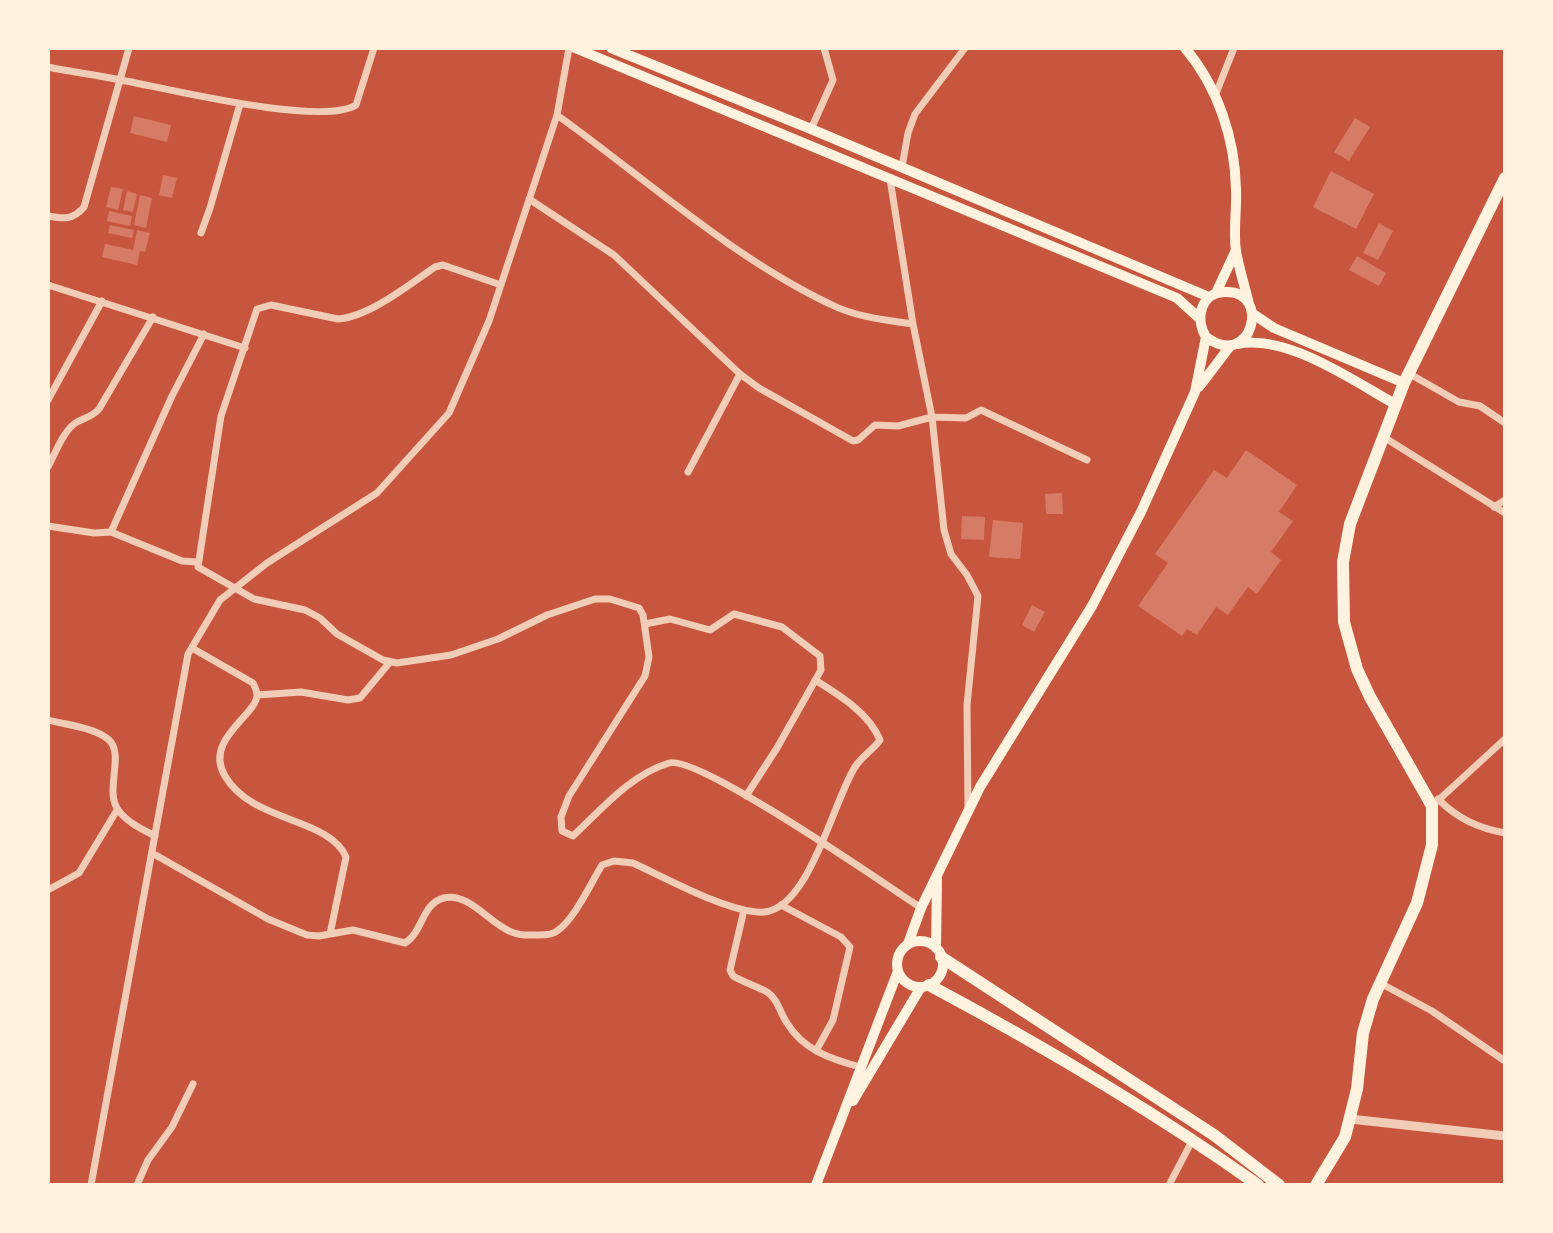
<!DOCTYPE html>
<html>
<head>
<meta charset="utf-8">
<style>
  body { margin:0 }
  #map { position:relative; width:1553px; height:1233px; overflow:hidden; background:#c8553d; font-family:"Fira Sans Condensed",sans-serif }
  canvas { display:block }
  .frame { position:absolute; inset:0; border:50px solid #fff3e0; pointer-events:none }
</style>
</head>
<body>
<div id="map">
<canvas width="1553" height="1233"></canvas>
<div class="frame"></div>
</div>
<script>
const g = document.querySelector('canvas').getContext('2d');
g.lineJoin = 'round';
function paint(path, color) { g.fillStyle = color; g.fill(path, 'evenodd'); }
function stroke(path, color, width, dash) { g.strokeStyle = color; g.lineWidth = width; g.lineCap = dash ? 'butt' : 'round'; g.setLineDash(dash || []); g.stroke(path); }
paint(new Path2D(`
  M134 116 171 125 167 142 130 133Z
  M1355 118 1370 127 1349 161 1334 152Z
  M1331 171 1374 194 1356 229 1313 207Z
  M163 175 177 178 172 198 159 195Z
  M111 187 123 189 118 210 106 207Z
  M127 191 137 194 133 212 123 210Z
  M140 195 152 198 146 228 134 225Z
  M109 211 132 216 130 226 107 221Z
  M1379 223 1393 231 1378 260 1363 253Z
  M110 225 134 230 132 238 108 233Z
  M137 230 150 233 145 252 140 251 137 265 102 257 105 244 133 250Z
  M1357 256 1386 273 1379 286 1349 270Z
  M1246 450 1297 485 1279 512 1293 521 1271 552 1281 560 1257 594 1248 587 1228 615 1216 607 1197 635 1187 629 1182 636 1138 606 1168 563 1155 554 1214 470 1227 478Z
  M1062 493 1063 514H1046L1045 494Z
  M962 516 985 517 984 540 961 539Z
  M993 520 1023 523 1020 559 989 557Z
  M1032 605 1045 612 1034 632 1022 625Z`), '#d67c66');
stroke(new Path2D(`
  M48 67C72 72 96 75 121 80 165 88 321 127 356 105L374 48
  M1215 96 1234 48
  M557 115C646 179 730 256 830 304 855 317 885 320 913 324
  M811 129 833 80 824 48
  M902 167 908 133 915 114 965 48
  M890 179 913 324 932 417 944 530 951 554 967 575 978 596 967 705 968 810
  M529 199 614 255 740 374 759 388 853 441 858 440 875 425 898 426 932 417 966 418 981 410 1087 460
  M48 216C64 219 73 220 84 207L129 48
  M201 233 210 208 240 104
  M48 285 245 348
  M501 285 443 265 435 267C410 284 369 317 338 319L271 305 257 309 221 416 198 567 254 599 305 610 320 618 337 634 383 660 397 663 451 655 498 639 547 615 595 599H610L639 608 643 615 649 657 645 676 569 796 561 817 562 831 573 836C602 809 630 775 669 763 698 754 886 885 921 908
  M1408 373 1459 402 1480 406 1505 423
  M48 400 102 301
  M1382 436 1505 513
  M48 467C55 454 64 429 77 422 86 417 92 417 99 409L153 317
  M688 472 740 374
  M1494 507 1505 500
  M48 526 94 533 111 532 182 561 197 562
  M111 532 172 396 204 334
  M645 624 670 619 710 630 734 614 782 627 820 656 821 670 777 748 746 796
  M192 648 253 683C255 687 257 691 257 695 257 715 203 740 225 776 252 823 329 817 346 857L330 934
  M257 695 301 692 348 700 360 698 390 662
  M48 720C66 725 93 727 108 739 126 754 103 792 119 811 128 823 142 829 155 836
  M1438 799C1458 819 1478 828 1505 833
  M1432 806 1505 739
  M152 853 268 919 307 935 319 936 353 930 405 943C423 932 422 903 444 898 470 892 491 926 514 933 522 936 531 935 539 935 545 935 552 935 557 931 574 920 591 883 602 865L614 861 633 863C664 877 732 915 764 912 810 908 834 799 855 767 862 756 873 750 880 740 869 713 839 695 815 680
  M48 890 79 873 117 810
  M781 905 841 937 850 947 833 1020 816 1051
  M744 910 730 970 733 976C743 982 756 986 767 992 778 999 780 1013 787 1023 803 1050 831 1059 860 1067
  M1380 983 1432 1011 1505 1061
  M91 1185 188 654 220 600 267 563 377 493 449 413 489 321 557 115 569 48
  M137 1185 148 1160 172 1127 193 1084
  M1169 1185 1193 1139`), '#f1ccb7', 7);
stroke(new Path2D(`
  M1350 1119 1505 1136`), '#f1ccb7', 9);
stroke(new Path2D(`
  M575 48 1177 298 1199 318
  M611 48 811 129 1209 297
  M1185 48C1218 87 1235 139 1236 189 1237 209 1233 231 1236 251 1239 269 1245 287 1249 304
  M1216 293 1236 250
  M1253 314 1274 328 1404 383
  M1237 344C1287 334 1352 380 1395 404
  M1199 387 1231 345
  M897 964a23 23 0 1 1 46 0a23 23 0 1 1-46 0Z
  M908 944 921 908 980 787 1092 606 1141 512 1195 392 1206 337C1195 319 1200 292 1226 292 1272 291 1252 371 1206 337
  M936 948 937 879
  M853 1101 921 987
  M816 1185 898 971`), '#fff3e0', 10);
stroke(new Path2D(`
  M941 957 1214 1135 1279 1185
  M929 985C1043 1046 1152 1110 1258 1185
  M1316 1185 1345 1137 1357 1089 1363 1033 1373 999 1417 903 1432 845V806L1370 697 1357 669 1344 622 1343 562 1350 524 1404 383 1505 178`), '#fff3e0', 12);
</script>
</body>
</html>
